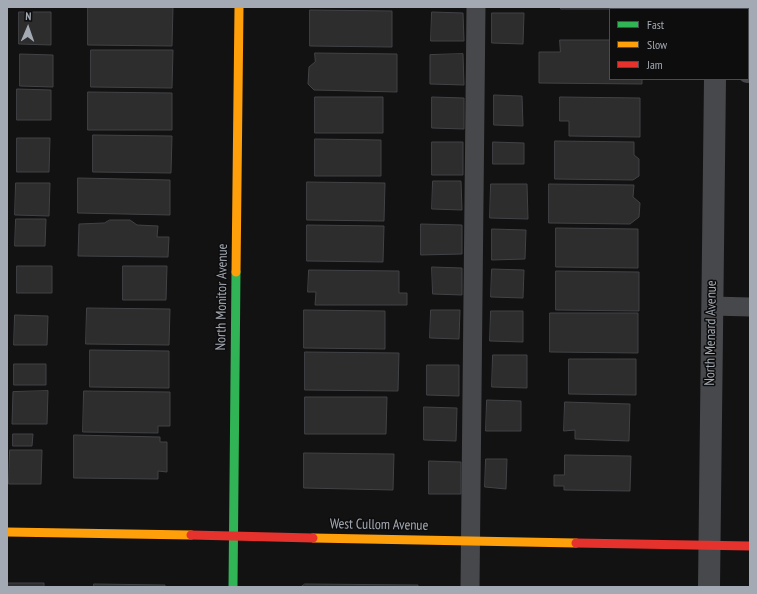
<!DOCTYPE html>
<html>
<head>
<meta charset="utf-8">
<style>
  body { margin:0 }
  #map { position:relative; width:757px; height:594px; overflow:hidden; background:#121213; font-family:"PT Sans Narrow",sans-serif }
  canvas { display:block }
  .frame { position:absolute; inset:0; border:8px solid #a4aab3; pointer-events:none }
  .legend { position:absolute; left:609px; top:8px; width:140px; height:72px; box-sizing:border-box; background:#0d0d0e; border:1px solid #494c50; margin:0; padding:5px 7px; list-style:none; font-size:12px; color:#a4aab3 }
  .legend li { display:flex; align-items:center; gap:8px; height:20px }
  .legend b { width:20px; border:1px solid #494c50 }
  .north { position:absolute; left:8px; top:8px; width:40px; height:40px; -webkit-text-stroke:3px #0d0d0e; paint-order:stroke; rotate:2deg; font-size:11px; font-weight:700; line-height:16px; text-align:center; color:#a4aab3 }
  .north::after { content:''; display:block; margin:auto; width:14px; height:18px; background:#a4aab3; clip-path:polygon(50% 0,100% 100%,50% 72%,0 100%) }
</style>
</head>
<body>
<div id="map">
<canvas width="757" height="594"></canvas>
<div class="frame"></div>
<ul class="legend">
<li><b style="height:5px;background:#30b455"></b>Fast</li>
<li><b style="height:5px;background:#ff9f0a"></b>Slow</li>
<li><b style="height:5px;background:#e5322d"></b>Jam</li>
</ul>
<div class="north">N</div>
</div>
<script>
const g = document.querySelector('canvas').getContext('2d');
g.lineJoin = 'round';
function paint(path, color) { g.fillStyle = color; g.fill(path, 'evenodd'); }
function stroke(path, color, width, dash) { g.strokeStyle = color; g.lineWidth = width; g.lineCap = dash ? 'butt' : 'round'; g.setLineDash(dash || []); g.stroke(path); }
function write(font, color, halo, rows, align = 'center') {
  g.font = font + ' "PT Sans Narrow",sans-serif'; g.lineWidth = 3; g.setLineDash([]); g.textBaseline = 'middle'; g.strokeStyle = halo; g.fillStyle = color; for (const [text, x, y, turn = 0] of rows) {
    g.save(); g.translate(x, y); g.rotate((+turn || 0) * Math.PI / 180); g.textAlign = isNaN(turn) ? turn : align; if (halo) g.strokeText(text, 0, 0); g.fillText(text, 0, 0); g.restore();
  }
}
const building = new Path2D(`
  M88 7H173L172 46 88 45Z
  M561 7H641V9H561Z
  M310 10 392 11V47L310 46Z
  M19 12H51V45L19 44Z
  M432 12 463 13 464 41H431Z
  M492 13H524L523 44 492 43Z
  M560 40H610V79H642V84L539 83V52H560Z
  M91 50H173L172 88 91 87Z
  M315 53 397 54V92L314 90 308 84 309 67 315 62Z
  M20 54 53 55V87L20 86Z
  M463 54 464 85 430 84V55Z
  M17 89 51 90V120H17Z
  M88 92 172 93V130H88Z
  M494 95 522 96 523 126 494 125Z
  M315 97H383V133H315Z
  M432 97 464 98V129L432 128Z
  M560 97 640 98V137L569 136V121H560Z
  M93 135 172 136 171 173 93 172Z
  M17 138H50L49 172H17Z
  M315 139 381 140V176H315Z
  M555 141 634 142V155L639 159V176L633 180 555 179Z
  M432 142H463V175H432Z
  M493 142 524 143V164H493Z
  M78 178 170 180V215L78 213Z
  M433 181H461L462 210 432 209Z
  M307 182 385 183 384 221 307 220Z
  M16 183H50L49 216 15 215Z
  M491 184H527L528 219 490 218Z
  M549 184 634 185 633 197 640 203 639 217 630 224 549 223Z
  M16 219H46L45 246H15Z
  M110 220H130L137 225 158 226 157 237H169L168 257 78 256 79 224 104 223Z
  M421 224 462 225V254L421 255Z
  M307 225 384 226 383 262 307 261Z
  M556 228 638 229V268L556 267Z
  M492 229 526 230 525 259 492 260Z
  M17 266H52V293H17Z
  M123 266H167L166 300H123Z
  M432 267 462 268V295L433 294Z
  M492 269 524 270 523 298 491 297Z
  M309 270 399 271V293H407V305H315L316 292H308Z
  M556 271 639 272V311L556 310Z
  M87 308 170 309 169 345 86 344Z
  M304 310 385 311V349L304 348Z
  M431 310H460L459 339 430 338Z
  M491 311H523V342L490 341Z
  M550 313H638V353L550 352Z
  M15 315 48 316 47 345H14Z
  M90 350 169 351V388L90 387Z
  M305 352 399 353 398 391 305 390Z
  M493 355H527V388L492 387Z
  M569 359H636V395L569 394Z
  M14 364H46V385H14Z
  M427 365H459V396L427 395Z
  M48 391 47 424H12L13 392Z
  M84 391 170 392V426H158V433L83 432Z
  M305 397H387L386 434H305Z
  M487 400 521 401V431H486Z
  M565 402 630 404 629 441 575 439V430L564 431Z
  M424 407 457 408 456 441 424 440Z
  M13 434H33L32 446H13Z
  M74 435 160 437V442H167V472L158 471V479L74 478Z
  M10 450H42L41 484H9Z
  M304 453 394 454 393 490 304 488Z
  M565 455 631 456 630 491 564 490V486H554V475H564Z
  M486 459H507L506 489 485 487Z
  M429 461 461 462V494H429Z
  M7 583H44V587H7Z
  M94 584 165 585V587H94Z
  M305 584 418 585V587H301Z`);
paint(building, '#2d2d2e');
stroke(building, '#424346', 1);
stroke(new Path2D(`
  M712 306 750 307
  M470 587 476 7`), '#47484b', 19);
stroke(new Path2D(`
  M716 9V7
  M748 72H750
  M709 587 715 79`), '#47484b', 22);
stroke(new Path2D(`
  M233 587 236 272`), '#30b455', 9);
stroke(new Path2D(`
  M236 272 239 7
  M7 532 191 535
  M313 538 576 543`), '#ff9f0a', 9);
stroke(new Path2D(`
  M191 535 313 538
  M576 543 750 546`), '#e5322d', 9);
write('14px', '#a4aab3', '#0d0d0e', [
  ["North Monitor Avenue",222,297,-89],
  ["North Menard Avenue",711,333,-89],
  ["West Cullom Avenue",379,525,1]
]);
</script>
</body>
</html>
